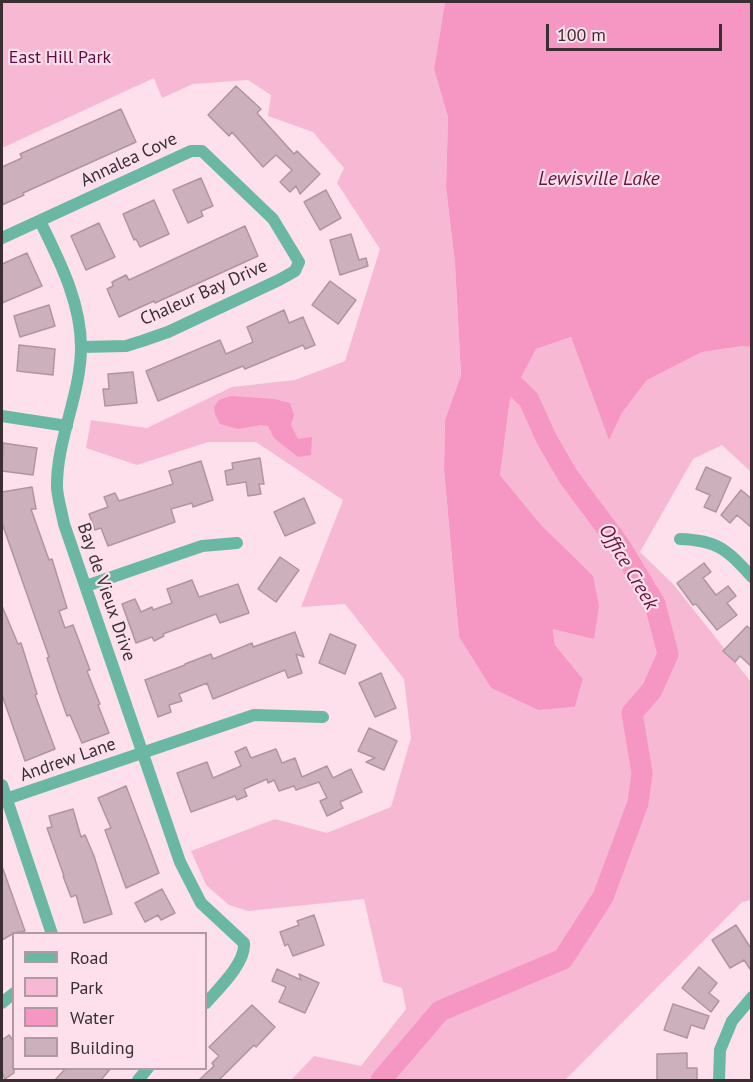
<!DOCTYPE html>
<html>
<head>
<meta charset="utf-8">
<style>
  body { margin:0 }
  #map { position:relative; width:753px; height:1082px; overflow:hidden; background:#fde0ec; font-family:"PT Sans",sans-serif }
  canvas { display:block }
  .frame { position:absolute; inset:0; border:3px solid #392e32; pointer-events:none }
  .legend { position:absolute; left:12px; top:932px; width:195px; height:138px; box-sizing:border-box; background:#fde0ec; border:2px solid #af99a2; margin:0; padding:8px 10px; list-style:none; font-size:18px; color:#392e32 }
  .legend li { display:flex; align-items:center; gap:12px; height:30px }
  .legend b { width:30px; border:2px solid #af99a2 }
  .scale { position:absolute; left:546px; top:24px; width:176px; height:27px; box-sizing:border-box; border:3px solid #392e32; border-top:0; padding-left:8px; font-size:18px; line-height:21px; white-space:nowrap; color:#392e32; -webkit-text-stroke:4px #fde0ec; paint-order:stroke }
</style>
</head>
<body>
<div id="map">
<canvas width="753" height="1082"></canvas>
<div class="frame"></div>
<ul class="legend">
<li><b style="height:8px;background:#6ab8a3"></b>Road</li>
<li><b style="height:16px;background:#f7b8d4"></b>Park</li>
<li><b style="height:16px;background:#f696c3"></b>Water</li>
<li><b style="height:16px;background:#ccb0bc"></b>Building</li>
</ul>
<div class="scale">100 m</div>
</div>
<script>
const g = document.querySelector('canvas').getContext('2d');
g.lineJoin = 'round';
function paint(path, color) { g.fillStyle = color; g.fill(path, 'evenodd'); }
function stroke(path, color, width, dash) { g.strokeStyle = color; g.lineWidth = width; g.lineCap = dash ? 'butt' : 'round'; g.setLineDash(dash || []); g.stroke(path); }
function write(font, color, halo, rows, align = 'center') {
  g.font = font + ' "PT Sans",sans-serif'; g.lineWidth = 4.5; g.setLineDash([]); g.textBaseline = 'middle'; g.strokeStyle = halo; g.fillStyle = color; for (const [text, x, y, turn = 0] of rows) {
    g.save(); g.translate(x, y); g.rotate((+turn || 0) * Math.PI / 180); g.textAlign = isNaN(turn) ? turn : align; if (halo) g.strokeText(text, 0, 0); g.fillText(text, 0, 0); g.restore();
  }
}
paint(new Path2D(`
  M2 2H445L434 69 448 117 446 187 455 264 461 375 445 420 444 469 459 637 491 688 538 710 575 707 583 679 555 645 542 526 500 475 510 399 536 349 571 337 609 439 622 413 647 380 702 352 743 346 751 347V472L722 445 693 459 640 552 673 584 751 682V900L742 902 565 1080H291L314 1056 361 1066 406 1009 402 988 383 982 364 899 248 911 229 905 206 885 191 851 275 819 327 833 391 807 411 738 404 679 345 604 301 607 343 500 256 442H208L137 465 86 448 91 420 147 428 232 387 295 380 345 361 380 249 337 183 344 168 313 132 268 116 271 95 248 80 193 84 162 98 154 78 2 148Z`), '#f7b8d4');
paint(new Path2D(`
  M445 2H751V347L743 346 702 352 647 380 622 413 609 440 571 337 536 349 510 399 500 475 542 526 593 576 599 606 594 639 553 629 555 645 583 679 575 707 538 710 491 688 459 637 444 469 445 420 461 375 455 264 446 187 448 117 434 69Z
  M231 396 274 399 290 403 294 415 291 425 298 439 312 437 311 455 298 457 274 438 268 426 261 425 238 429 220 424 215 414 214 407 219 400Z`), '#f696c3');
stroke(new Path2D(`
  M381 1080 440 1011 563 959 603 897 638 803 642 773 632 713 652 690 668 654 655 604 620 546 568 476 546 438 529 400 516 387 493 374`), '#f696c3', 21);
const building = new Path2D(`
  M236 86 261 109 257 113 294 154 297 151 320 174 300 194 296 186 290 192 280 182 292 170 276 155 263 167 232 132 229 136 208 115Z
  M121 109 136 142 23 193 24 195 2 205V167L22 158 20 154Z
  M201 178 213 206 201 211 203 216 188 223 173 190Z
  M326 190 341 218 320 230 304 202Z
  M154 200 169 234 140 247 136 239 134 240 123 214Z
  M99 223 115 257 86 270 71 236Z
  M245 226 258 256 155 303 154 301 119 317 107 289 113 286 112 282 126 275 129 280Z
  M351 234 359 260 366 258 368 266 340 275 330 240Z
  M27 253 42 286 2 303V264Z
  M330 281 356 300 338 324 312 305Z
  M49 305 55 326 20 337 14 316Z
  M284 310 289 323 303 317 315 345 305 349 303 345 245 369 243 366 158 401 146 371 220 340 226 354 253 342 247 327Z
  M19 345 55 349 53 375 17 371Z
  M133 372 137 403 105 406 103 389H109L108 374Z
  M3 443 37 448 33 475 2 471Z
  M260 458 264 484H259L261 494 248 496 246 482 227 485 225 471 233 469 232 463Z
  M201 461 213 500 193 507 192 503 171 509 175 522 108 546 101 528 95 530 89 514 108 507 104 497 115 493 119 501 173 484 169 471Z
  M706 467 731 478 716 512 704 507 710 495 696 489Z
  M32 487 36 509H31L49 560 52 559 67 608 59 611 65 628 73 625 81 646 90 670 87 671 100 704 98 705 109 733 82 743 70 715 67 716 58 691 47 658 49 657 2 523V492Z
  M741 490 752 499V528L737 515 730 523 721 515Z
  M304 498 315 523 285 536 274 512Z
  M280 557 299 570 276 602 258 589Z
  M704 563 711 572 703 578 716 595 728 586 736 596 727 603 737 615 717 630 696 604 693 605 677 583Z
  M192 580 199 597 238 584 249 613 220 623 216 614 163 634 164 636 154 641 152 637 136 643 122 604 135 599 141 612 152 607 153 610 172 603 167 589Z
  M2 606 18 644 21 643 37 694 35 695 55 749 25 761 2 695Z
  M747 626 752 630V667L740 656 735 662 723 651Z
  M295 632 304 657 296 654 302 673 288 678 285 670 213 699 207 683 179 694 182 701 169 705 171 712 158 717 145 680 185 665V664L211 654 213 659 252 643 253 647Z
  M330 634 356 645 345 674 319 663Z
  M381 673 396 708 375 717 359 683Z
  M369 728 397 741 384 770 366 762 375 758 358 751Z
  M246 747 251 758 276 749 282 763 295 758 302 777 327 766 333 778 351 769 362 792 340 802 343 808 327 816 320 801 327 798 319 782 296 790 294 786 279 791 274 780 268 783 267 779 244 789 247 796 237 800 235 796 191 812 177 773 207 762 213 778 241 766 235 752Z
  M126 786 159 873 126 888 105 830 111 828 98 798Z
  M73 809 81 837 85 835 94 856 112 914 84 923 76 895 71 897 63 876H64L47 828 52 827 49 816Z
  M3 869 25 931 14 933 2 940V870Z
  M162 889 175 913 161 920 158 915 145 922 135 903Z
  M314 915 324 945 293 956 288 944 285 946 280 932 299 925 297 921Z
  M736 925 752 950V972L744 960 730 968 712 940Z
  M699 967 717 983 709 993 719 1001 711 1012 682 988Z
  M277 969 301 980 299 974 319 983 305 1013 279 1002 286 987 272 981Z
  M673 1004 709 1016 704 1029 691 1025 687 1038 664 1030Z
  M252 1005 275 1027 256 1047 254 1045 219 1080H199L214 1066 212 1063 219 1056 209 1047Z
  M9 1035 14 1042V1073L5 1079 2 1073V1040Z
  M687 1053V1068H697V1080H657V1054Z
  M66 1068H111L101 1080H55Z`);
paint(building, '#ccb0bc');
stroke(building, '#b095a0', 1.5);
stroke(new Path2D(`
  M40 221C59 260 81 302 81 347 81 395 56 440 57 488 58 500 62 513 64 524L180 862 201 903 244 943C246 963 218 989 206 1003
  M2 238 191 151H202L273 219 299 262 295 271 279 280 168 332 142 341 126 346 81 347
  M2 416 67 426
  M680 539C718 540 727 550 752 577
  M86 586 202 546 237 543
  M2 785 52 934
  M6 799 254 715 323 717
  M2 1003 14 993
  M138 1080 148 1068
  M719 1080 720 1050 732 1021 752 997`), '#6ab8a3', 12);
write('18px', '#600c3e', '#fde0ec', [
  ["East Hill Park",60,58]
]);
write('18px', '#392e32', '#fde0ec', [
  ["Annalea Cove",129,160,-25],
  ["Chaleur Bay Drive",204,293,-24],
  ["Bay de Vieux Drive",106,592,71],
  ["Andrew Lane",68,760,-19]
]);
write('italic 20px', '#671443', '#fde0ec', [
  ["Lewisville Lake",599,179],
  ["Office Creek",628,567,59]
]);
</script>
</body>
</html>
